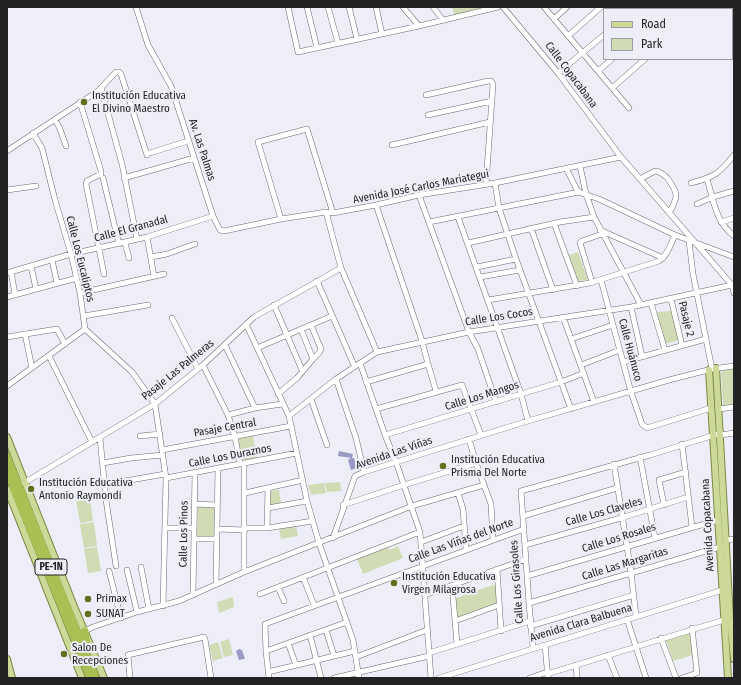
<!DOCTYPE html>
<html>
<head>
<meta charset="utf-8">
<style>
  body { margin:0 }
  #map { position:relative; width:741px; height:685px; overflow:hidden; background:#eeeef8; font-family:"Fira Sans Condensed",sans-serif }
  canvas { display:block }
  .frame { position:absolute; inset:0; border:8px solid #232326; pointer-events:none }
  .legend { position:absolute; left:603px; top:8px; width:130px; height:52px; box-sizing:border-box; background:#eeeef8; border:1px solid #9d9da4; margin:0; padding:5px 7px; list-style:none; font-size:12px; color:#232326 }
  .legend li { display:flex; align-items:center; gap:8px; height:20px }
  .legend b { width:20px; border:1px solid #9d9da4 }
</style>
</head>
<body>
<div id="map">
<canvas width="741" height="685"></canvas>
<div class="frame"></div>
<ul class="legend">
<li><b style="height:5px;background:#ccd998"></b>Road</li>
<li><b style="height:11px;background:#d1dcb4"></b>Park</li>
</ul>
</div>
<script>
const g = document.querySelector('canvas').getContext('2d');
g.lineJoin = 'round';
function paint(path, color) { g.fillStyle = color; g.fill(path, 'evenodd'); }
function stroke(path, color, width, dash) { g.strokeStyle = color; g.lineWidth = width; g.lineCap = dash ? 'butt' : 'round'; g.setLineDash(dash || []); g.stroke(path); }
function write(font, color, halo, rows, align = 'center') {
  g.font = font + ' "Fira Sans Condensed",sans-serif'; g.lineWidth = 4; g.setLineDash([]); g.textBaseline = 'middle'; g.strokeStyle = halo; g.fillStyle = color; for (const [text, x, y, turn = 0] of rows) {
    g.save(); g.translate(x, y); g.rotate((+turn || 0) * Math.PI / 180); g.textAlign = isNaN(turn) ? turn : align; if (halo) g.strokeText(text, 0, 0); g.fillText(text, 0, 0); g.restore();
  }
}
paint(new Path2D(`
  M452 7H482V9L455 16Z
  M578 252 588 280 577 281 569 255Z
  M671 311 679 340 665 344 657 312Z
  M734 368V405L725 407 723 405 721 373 724 370Z
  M253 435 257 458 242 461 238 438Z
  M340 482 341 491 327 492 325 483Z
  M324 483 326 493 311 495 308 485Z
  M279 490 281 503 270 505V491Z
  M90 498 93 521 80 523 76 500Z
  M198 505 216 506 215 538H197Z
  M94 522 97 546 84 548 80 524Z
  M296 526 298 536 281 539 279 529Z
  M398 546 403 558 363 574 357 559 388 547 389 550Z
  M97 547 101 571 88 573 84 549Z
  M496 584 498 603 457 618 456 598Z
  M233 597 234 607 219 613 217 602Z
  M690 633 693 655 673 661 666 640Z
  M229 639 233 655 224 657 220 642Z
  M218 642 223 658 213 661 209 645Z`), '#d1dcb4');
paint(new Path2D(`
  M339 451 353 454 352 458H354L357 468 351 470 348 460 351 458 338 456Z
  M239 649 242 650 245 659 239 660 236 651Z`), '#9a9ac6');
const minor = new Path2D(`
  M136 7 148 45 171 86 213 216 220 230 224 231 281 219 326 212 333 213 376 205 419 195 495 183 621 157
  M288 7 298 52 419 26 498 7
  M307 7 317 48
  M328 7 338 43
  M349 7 357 39
  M376 7 382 34
  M403 7 419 26
  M433 7 443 20
  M503 7 558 73 621 157 732 285 734 293
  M544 7 629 108
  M642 7V9
  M634 9 636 7
  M554 19 567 7
  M568 36 601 7
  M598 71 612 59
  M558 73 604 35
  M101 88 122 164 137 239
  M612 88 645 59
  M426 95 488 81H491L493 84 486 184
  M80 102 101 171V174L87 181 86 184 104 274
  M428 115 492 101
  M55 119 60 129 66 146
  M33 133 42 148 55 200 71 254 80 293 85 329 132 372 155 404 166 478 163 606
  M392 145 490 122
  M7 151 98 91 116 72H119L121 74 147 155
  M150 153 188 141
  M580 166 586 194 594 217 641 305
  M566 168 577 190 581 193 599 199 675 235 734 257
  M103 178 119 244
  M124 178 194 158
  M640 179 655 171C661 172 664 174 668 179 679 194 678 197 669 213
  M707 179C714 201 715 221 734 236
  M495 183 499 208 516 259 571 409
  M691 183C714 177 719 174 734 155
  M7 190 36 186
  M419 195 469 332 478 349 496 402
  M697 204 713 197 734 191
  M376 205 422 341 428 364
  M326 212 341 268 377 352
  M458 217 521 394 528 421
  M281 219 258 142 307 129 333 213
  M429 222 579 192
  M721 222 734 218
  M554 223 577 286
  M531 228 553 290
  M600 230 663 258
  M147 237 154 276
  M689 241 693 274 712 369
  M125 243 129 258
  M468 243 560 222 594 217
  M151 257 167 254 195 244
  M52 260 57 283
  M31 266 36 289
  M477 267 516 259
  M11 272 15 294
  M7 273 71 254 147 237 213 216
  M480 277 520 270
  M601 280 631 392 642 424 647 428 711 408
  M317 281 354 365
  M592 282 580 243 582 241 602 234
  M80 293 164 274
  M7 297 77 278
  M671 299 682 345
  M488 300 590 283 659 261C667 256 671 244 675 235
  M651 303 665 350
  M274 305 302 370
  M631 307 642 356
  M84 316 148 305
  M563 317 594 402
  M172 318 198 369
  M246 324 289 416 307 501 319 543 353 640 359 678
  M311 325 321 349 319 353 313 359
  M25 334 32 368
  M7 337 57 329 65 344
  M571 339 613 325
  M225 345 255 408
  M257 348 332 316
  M49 356 92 442
  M623 362 706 339
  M360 363 385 435 396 462 420 532 431 678
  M203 365 228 415 235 437 240 464
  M581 365 620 350
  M336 379 356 438 364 472
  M366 382 428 364 436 391
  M7 386 85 329
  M278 394 297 378 313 359 301 329
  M311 399 327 445
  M376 409 462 385 481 435
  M719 409 734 407
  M228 415 255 408 282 404
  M289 416 336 379 377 352 469 332 631 307 732 285
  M385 435 521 394 561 382 584 373
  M721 435 734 433
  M140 436 160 434
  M100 438 106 500 116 566
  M469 439 476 463 491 504 493 540
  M682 444 692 527
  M162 450 291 426
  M640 457 655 538
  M103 463 131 458 163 455
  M614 464 631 572 636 616
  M166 478 297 453
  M119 482 165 474
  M24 483 155 404 203 365 254 317 341 268
  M245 493 303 480
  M458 493 463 509 466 549
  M195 504 217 505
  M343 505 404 485 476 463
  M664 505 659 480 686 472
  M268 508 307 501
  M523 516 617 488
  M165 528H194
  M245 528H267L313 521
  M267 528 268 488
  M217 529 245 530
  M333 538 355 476 364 472 528 421 669 380 712 369 734 366
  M194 539H217
  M726 540 734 539
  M421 542 464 526
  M525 545 621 518 688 497
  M141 567 149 609
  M497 569 501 631
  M127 570 137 612
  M109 571 121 618
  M244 572V463
  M527 576 718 520
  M303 577 314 605
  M216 584 218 468
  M452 585 457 644
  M278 587 284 601
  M260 594 420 532
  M193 595 195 472
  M425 595 526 559
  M529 603 723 546
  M627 619 646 678
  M455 621 499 605
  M530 626 634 595
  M326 630 334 656
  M85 631 93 627 137 612 179 601 244 572 412 506 484 485
  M310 635 321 678
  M661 638 676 678
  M288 643 296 665
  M545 645 548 678
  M533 648 529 603 521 491 650 455 721 433
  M266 651 347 622
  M429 653 530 621
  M608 655 617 678
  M356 657 427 630
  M576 665 577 678
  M268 672 355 651
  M547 674 724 620
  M130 678 128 655 204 637 205 639 211 678
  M269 678 266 651 265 624 524 529
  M334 678 429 656
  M439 678 726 589
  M530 678 547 672
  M682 678 697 673 692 628`);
const major = new Path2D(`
  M716 368 730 618 734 659
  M709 370 728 678
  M7 437 73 604 104 678
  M7 489 82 678
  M7 659 12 678`);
const highway = new Path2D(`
  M7 456 96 678
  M7 472 90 678
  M85 631 87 649`);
stroke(minor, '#696a72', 6);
stroke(major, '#7b8944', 8);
stroke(highway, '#7b8944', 8);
stroke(minor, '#fff', 5);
stroke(major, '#ccd998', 6);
stroke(highway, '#aac054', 7);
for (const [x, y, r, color] of [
  [84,102,4,"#61701c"],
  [443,466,4,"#61701c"],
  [31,489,4,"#61701c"],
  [394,583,4,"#61701c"],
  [88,599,4,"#61701c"],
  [88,614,4,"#61701c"],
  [64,654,4,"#61701c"]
]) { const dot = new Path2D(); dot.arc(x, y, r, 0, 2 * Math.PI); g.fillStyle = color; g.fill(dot); stroke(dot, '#eeeef8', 1.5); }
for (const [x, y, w] of [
  [51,567,32]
]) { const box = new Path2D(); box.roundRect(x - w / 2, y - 8, w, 16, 3); g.fillStyle = '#eeeef8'; g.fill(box); stroke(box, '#232326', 1); }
write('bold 10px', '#232326', null, [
  ["PE-1N",51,567]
]);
write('11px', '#232326', '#eeeef8', [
  ["Calle Copacabana",571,75,53],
  ["Av. Las Palmas",202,150,72],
  ["Avenida José Carlos Mariategui",421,187,-11],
  ["Calle El Granadal",131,229,-15],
  ["Calle Los Eucaliptos",80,259,76],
  ["Calle Los Cocos",499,317,-9],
  ["Pasaje 2",686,319,76],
  ["Calle Huánuco",630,350,75],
  ["Pasaje Las Palmeras",178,370,-39],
  ["Calle Los Mangos",482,396,-17],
  ["Pasaje Central",225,428,-10],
  ["Avenida Las Viñas",394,453,-19],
  ["Calle Los Duraznos",230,456,-11],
  ["Calle Los Claveles",604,512,-16],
  ["Avenida Copacabana",708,525,-93],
  ["Calle Los Pinos",184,534,-89],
  ["Calle Los Rosales",619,538,-17],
  ["Calle Las Viñas del Norte",461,541,-20],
  ["Calle Las Margaritas",625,564,-17],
  ["Calle Los Girasoles",517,582,-94],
  ["Avenida Clara Balbuena",581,623,-17]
]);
write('11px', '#232326', '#eeeef8', [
  ["Institución Educativa",92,96],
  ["El Divino Maestro",92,109],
  ["Institución Educativa",451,460],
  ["Prisma Del Norte",451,473],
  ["Institución Educativa",39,483],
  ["Antonio Raymondi",39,496],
  ["Institución Educativa",402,577],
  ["Virgen Milagrosa",402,590],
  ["Primax",96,599],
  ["SUNAT",96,614],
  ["Salon De",72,648],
  ["Recepciones",72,661]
], 'left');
</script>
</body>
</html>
